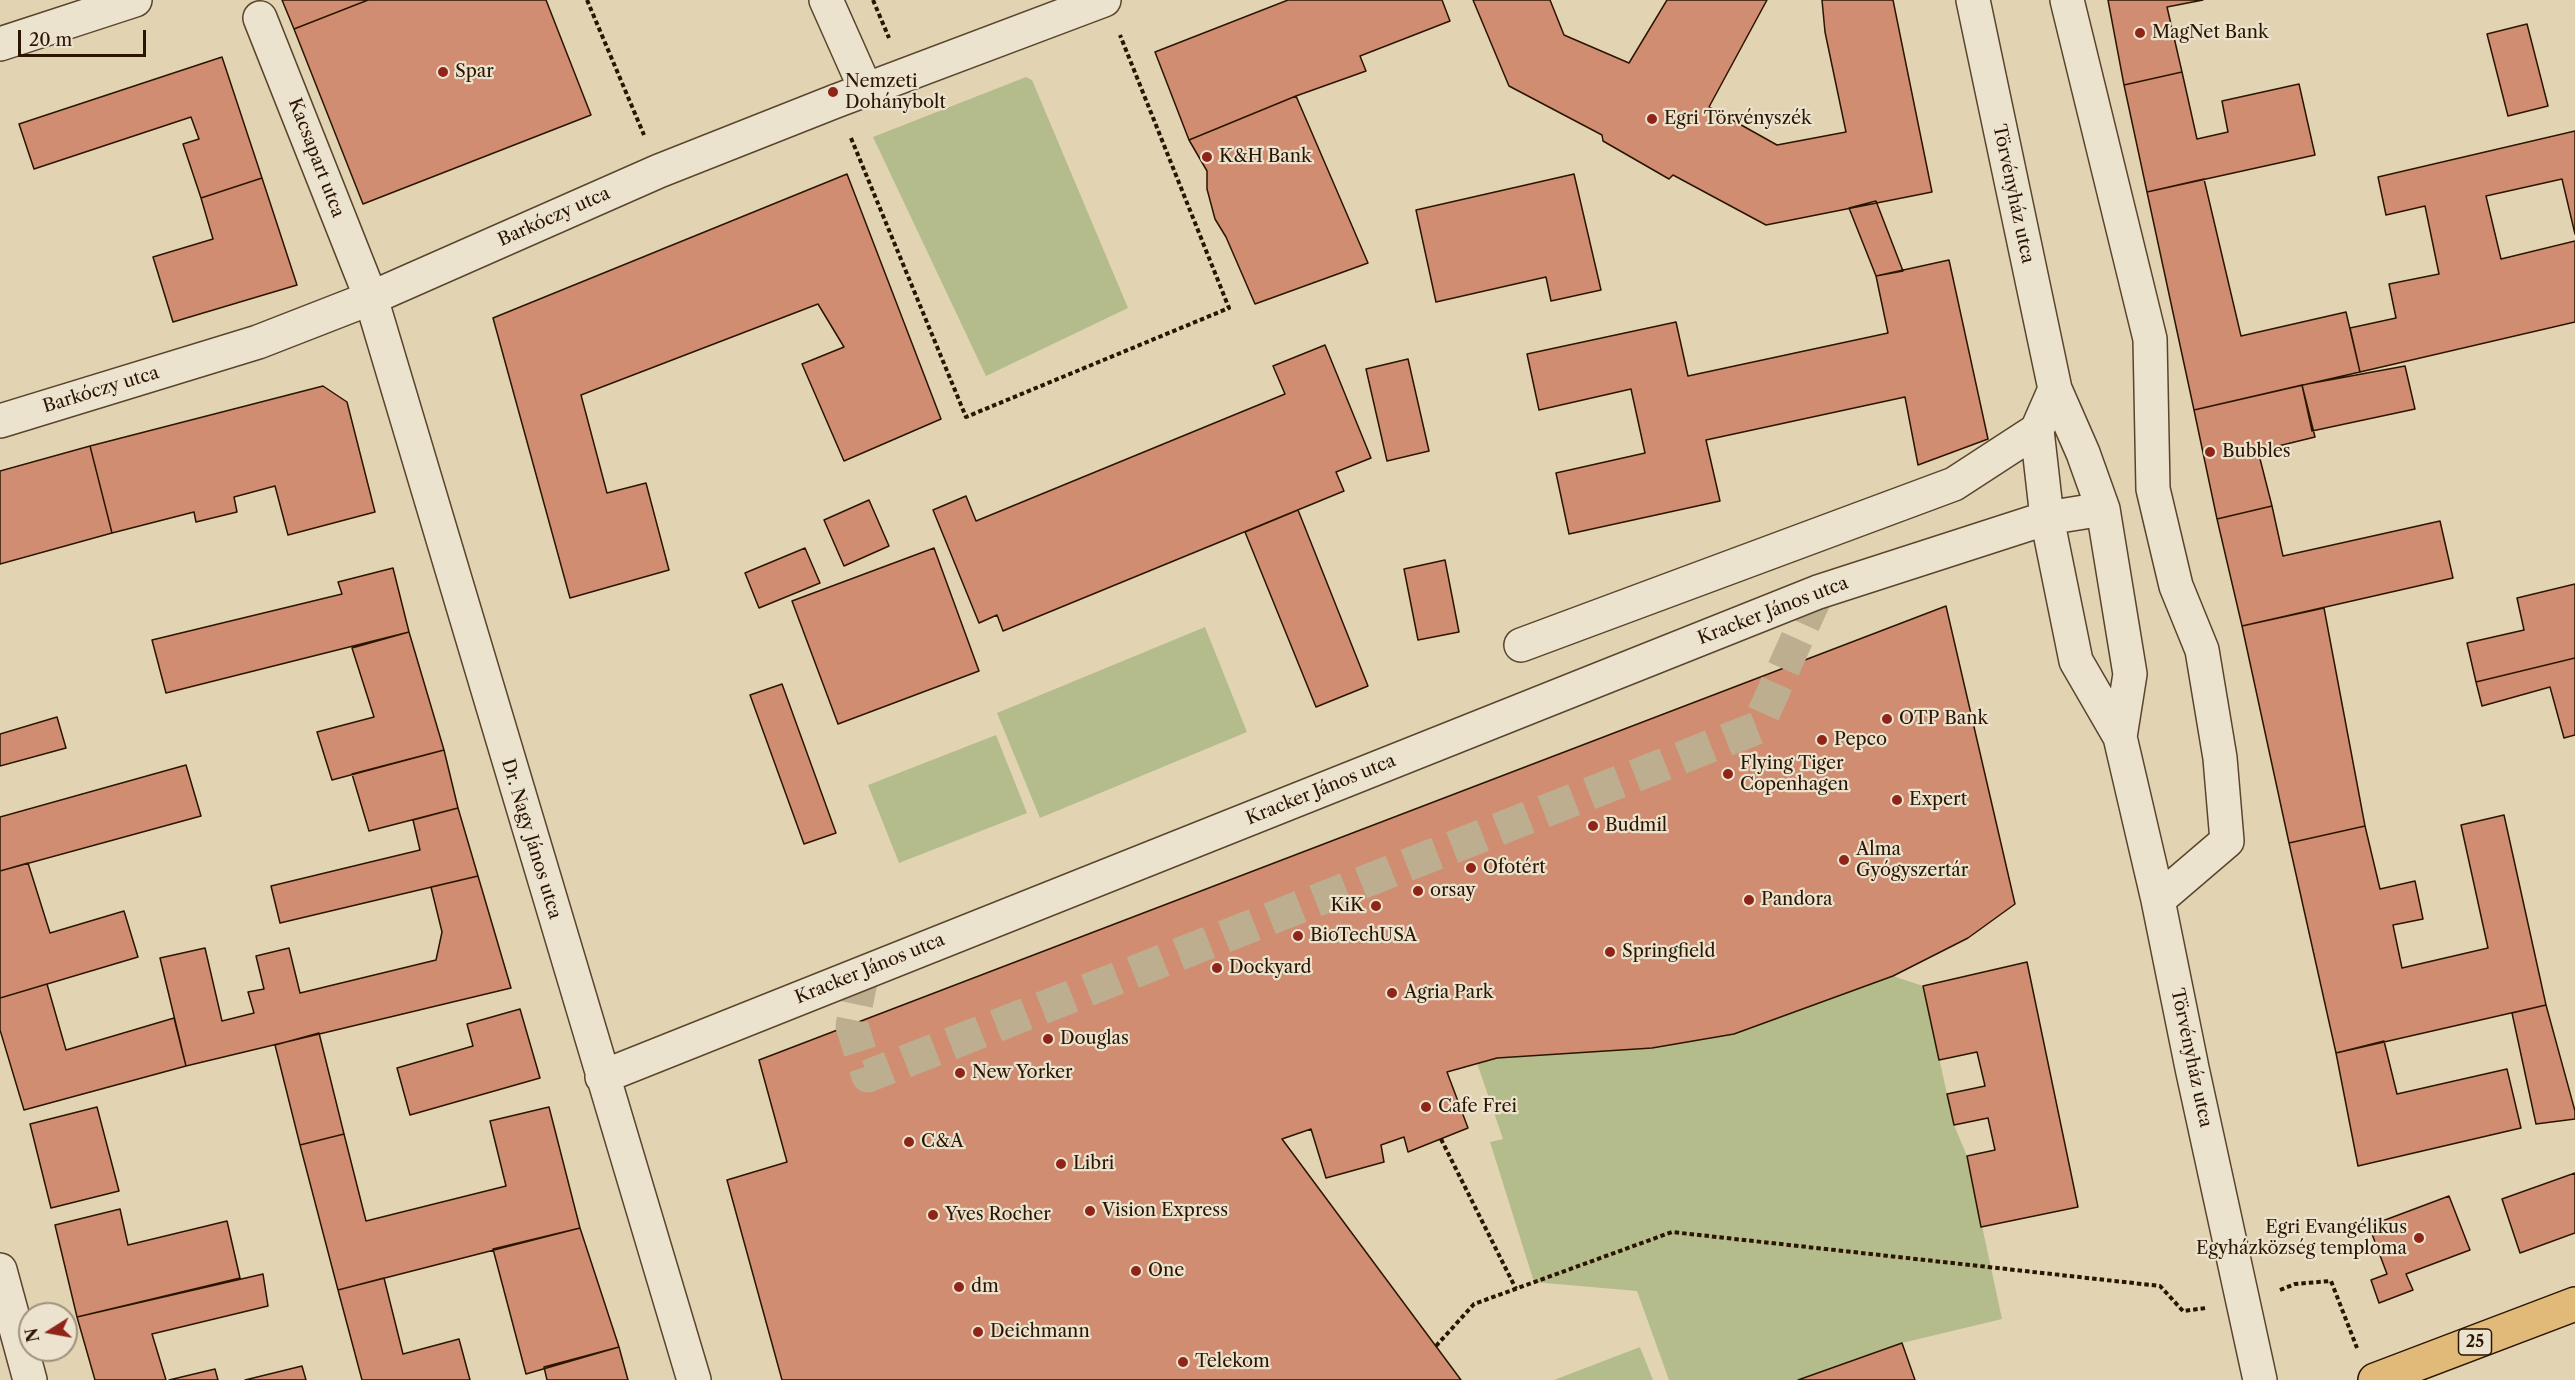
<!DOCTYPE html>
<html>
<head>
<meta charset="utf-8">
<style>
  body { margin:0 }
  #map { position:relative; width:2575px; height:1380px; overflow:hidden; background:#e2d4b3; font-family:"Libre Caslon Text",serif }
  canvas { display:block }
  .north { position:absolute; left:18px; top:1302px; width:60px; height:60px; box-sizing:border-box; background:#ece3ce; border:2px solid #9f917c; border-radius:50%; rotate:259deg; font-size:16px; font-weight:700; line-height:24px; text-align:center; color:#2b1500 }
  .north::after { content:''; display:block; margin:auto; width:21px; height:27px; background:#8f2418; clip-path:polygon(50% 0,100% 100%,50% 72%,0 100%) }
  .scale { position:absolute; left:18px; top:30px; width:128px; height:27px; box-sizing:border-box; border:3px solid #2b1500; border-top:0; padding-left:8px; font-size:18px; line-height:21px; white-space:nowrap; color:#2b1500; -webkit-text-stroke:4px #ece3ce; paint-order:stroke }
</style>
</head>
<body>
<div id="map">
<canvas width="2575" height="1380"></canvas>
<div class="north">N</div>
<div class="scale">20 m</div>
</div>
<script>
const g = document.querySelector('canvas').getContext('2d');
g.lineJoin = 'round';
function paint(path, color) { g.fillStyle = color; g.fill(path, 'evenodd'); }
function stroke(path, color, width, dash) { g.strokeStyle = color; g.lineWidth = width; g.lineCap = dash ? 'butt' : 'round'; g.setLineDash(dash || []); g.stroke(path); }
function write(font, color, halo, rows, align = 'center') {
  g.font = font + ' "Libre Caslon Text",serif'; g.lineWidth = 4.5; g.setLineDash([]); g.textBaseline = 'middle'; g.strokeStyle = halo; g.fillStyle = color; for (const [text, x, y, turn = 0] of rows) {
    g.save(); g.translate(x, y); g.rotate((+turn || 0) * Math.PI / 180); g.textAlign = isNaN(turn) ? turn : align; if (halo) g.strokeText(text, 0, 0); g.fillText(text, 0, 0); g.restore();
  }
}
paint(new Path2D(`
  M1026 77 1032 80 1128 308 986 376 873 137Z
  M1205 627 1247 732 1040 818 997 713Z
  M996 735 1027 813 899 863 868 785Z
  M1893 976 1923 986 1954 1125 1967 1156 2002 1319 1902 1343 1798 1380H1669L1637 1291 1534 1282 1490 1142 1503 1139 1477 1063 1497 1058 1652 1048 1734 1034Z
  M1640 1347 1653 1380H1554Z`), '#b5bc8b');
const building = new Path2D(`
  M282 0H368L294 29Z
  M368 0H546L591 115 363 204 294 29Z
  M1288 0H1442L1450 21 1360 56 1366 71 1296 96 1189 140 1155 52Z
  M1473 0H1550L1564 35 1629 63 1667 0H1767L1709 107 1777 145 1846 132 1825 32 1822 0H1893L1932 192 1766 225 1673 175 1669 179 1603 141 1602 135 1509 86Z
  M2108 0H2203L2167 7 2182 72 2124 85Z
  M2527 24 2548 106 2508 116 2487 34Z
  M222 57 262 178 201 198 183 144 199 139 191 117 34 169 19 124Z
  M2182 72 2197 139 2228 132 2222 101 2299 84 2315 155 2147 192 2124 85Z
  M1296 96 1368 263 1255 304 1226 237 1215 219 1207 189V171L1189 140Z
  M2575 131V234L2562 179 2486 196 2501 259 2575 241V322L2360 372 2350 328 2396 318 2389 284 2439 274 2425 206 2386 215 2378 177Z
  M847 174 941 419 844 461 802 364 844 347 818 304 581 395 607 493 646 483 669 570 570 598 493 318Z
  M1574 174 1601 290 1551 301 1546 277 1436 302 1416 210Z
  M262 178 297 285 173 322 153 257 213 239 201 198Z
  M2204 179 2241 336 2346 312 2360 372 2194 410 2147 192Z
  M1876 201 1903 271 1876 276 1849 208Z
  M1949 260 1988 439 1918 465 1905 397 1706 440 1720 501 1569 534 1556 473 1645 453 1631 389 1539 410 1527 354 1676 322 1688 376 1888 333 1876 276Z
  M1325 345 1371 458 1336 472 1344 491 1003 631 997 615 979 623 933 510 966 496 976 521 1285 394 1273 366Z
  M1408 359 1429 451 1387 461 1366 369Z
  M2405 366 2415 409 2312 431 2302 385Z
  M2302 385 2315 437 2258 451 2272 506 2217 519 2194 410Z
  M323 386 347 402 375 512 288 535 275 486 234 497 237 512 196 522 194 512 112 533 90 446Z
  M90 446 112 533 0 564V471Z
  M869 500 889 546 844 566 824 520Z
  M2272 506 2283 556 2440 521 2453 578 2242 626 2217 519Z
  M1298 510 1368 686 1316 707 1245 532Z
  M805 548 820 583 759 608 745 573Z
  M934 548 979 671 838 724 792 601Z
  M1445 560 1459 632 1418 640 1404 569Z
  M393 568 409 632 166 693 152 640 342 594 338 582Z
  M2575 584V658L2476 682 2467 643 2524 630 2517 598Z
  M1946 606 2015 904 1968 938 1893 976 1734 1034 1652 1048 1497 1058 1447 1072 1468 1128 1408 1152 1404 1137 1381 1145 1384 1162 1326 1178 1311 1129 1282 1139 1461 1380H782L727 1180 787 1162 759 1060Z
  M2324 608 2365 826 2289 843 2242 626Z
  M409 632 444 750 332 780 317 732 374 717 352 648Z
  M2575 658V735L2564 738 2550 687 2482 706 2476 682Z
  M782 684 836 833 804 844 750 695Z
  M57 717 66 748 0 766V734Z
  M444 750 458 808 369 831 352 774Z
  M186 765 201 816 0 871V817Z
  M458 808 478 876 280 923 271 886 420 850 413 820Z
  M2504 815 2546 1005 2336 1053 2289 843 2365 826 2380 889 2415 881 2423 919 2393 925 2402 968 2488 948 2461 825Z
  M28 863 50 933 124 911 138 957 0 998V871Z
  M478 876 511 988 186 1066 160 958 205 948 222 1021 254 1013 248 992 264 989 256 956 289 948 300 993 436 960 442 932 431 887Z
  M2027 962 2078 1207 1981 1227 1967 1156 1995 1150 1988 1118 1954 1125 1947 1094 1985 1086 1977 1052 1939 1060 1923 986Z
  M47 984 66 1050 174 1018 186 1066 24 1110 0 1030V998Z
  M2546 1005 2575 1111V1119L2536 1124 2512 1013Z
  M520 1009 540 1078 410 1115 397 1068 473 1046 467 1024Z
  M319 1033 344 1134 300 1145 275 1045Z
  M2384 1041 2397 1094 2507 1069 2521 1128 2358 1166 2336 1053Z
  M97 1107 119 1191 51 1208 30 1124Z
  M549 1107 580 1228 338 1290 300 1145 344 1134 366 1221 506 1186 490 1121Z
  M2575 1173V1233L2520 1253 2502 1199Z
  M2449 1196 2470 1250 2406 1274 2413 1290 2379 1303 2371 1280 2387 1274 2369 1226Z
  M120 1209 128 1245 227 1221 240 1278 77 1317 55 1225Z
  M580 1228 619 1347 526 1374 493 1249Z
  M263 1274 268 1306 152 1334 166 1380H95L77 1317Z
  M384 1278 403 1354 459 1339 470 1380H362L338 1290Z
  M1902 1343 1915 1380H1798Z
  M619 1347 628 1380H547L544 1367Z
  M302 1366 306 1380H245Z
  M215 1369 218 1380H169Z`);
paint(building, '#d08d71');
stroke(building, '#2b1500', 1.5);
stroke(new Path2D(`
  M863 972 852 1026 868 1076 1757 728 1818 592`), '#bdae8f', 33, [33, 16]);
const minor = new Path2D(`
  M826 0 866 90
  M1973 0 2055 389 2083 453 2103 509 2130 674 2120 737
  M2067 0 2150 339 2153 489 2176 586 2202 650 2220 758 2227 841 2158 900
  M260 18 371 298 694 1380
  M0 44 135 0
  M2055 389 2037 430 2047 518 2076 661 2120 737 2158 900 2192 1068 2260 1380
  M0 421 258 342 371 298 659 171 836 101 1104 0
  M1521 645 1954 484 2037 430
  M602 1077 1818 592 2047 518 2103 509
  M0 1270 30 1380`);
const major = new Path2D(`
  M2375 1380 2575 1304`);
stroke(minor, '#59452d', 36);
stroke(major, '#2b1500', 36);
stroke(new Path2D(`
  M587 0 644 135
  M873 0 889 38
  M851 138 966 417 1229 308 1120 35
  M1441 1139 1516 1289
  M2280 1290 2295 1284 2331 1281 2357 1348
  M1436 1346 1474 1304 1672 1232 2160 1286 2183 1311 2206 1308`), '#2b1500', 4, [4.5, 3]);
stroke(minor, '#ece3ce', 33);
stroke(major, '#e1ba7a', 33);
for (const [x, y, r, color] of [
  [2140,33,6,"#8f2418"],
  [443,72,6,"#8f2418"],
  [833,92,6,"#8f2418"],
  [1652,119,6,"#8f2418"],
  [1207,157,6,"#8f2418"],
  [2210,452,6,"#8f2418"],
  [1887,719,6,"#8f2418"],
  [1822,740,6,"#8f2418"],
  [1728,774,6,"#8f2418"],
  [1897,800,6,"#8f2418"],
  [1593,826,6,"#8f2418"],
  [1844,860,6,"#8f2418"],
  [1471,868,6,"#8f2418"],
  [1418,891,6,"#8f2418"],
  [1749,900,6,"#8f2418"],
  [1376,906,6,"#8f2418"],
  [1298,936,6,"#8f2418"],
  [1610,952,6,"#8f2418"],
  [1217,968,6,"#8f2418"],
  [1392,993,6,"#8f2418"],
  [1048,1039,6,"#8f2418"],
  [960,1073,6,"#8f2418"],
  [1426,1107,6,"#8f2418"],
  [909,1142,6,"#8f2418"],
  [1061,1164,6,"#8f2418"],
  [1090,1211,6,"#8f2418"],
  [933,1215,6,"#8f2418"],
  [2419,1238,6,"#8f2418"],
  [1136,1271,6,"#8f2418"],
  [959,1287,6,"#8f2418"],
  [978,1332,6,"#8f2418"],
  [1183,1362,6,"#8f2418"]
]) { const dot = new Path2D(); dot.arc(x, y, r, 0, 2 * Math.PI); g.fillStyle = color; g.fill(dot); stroke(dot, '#ece3ce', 2); }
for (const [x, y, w] of [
  [2475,1342,33]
]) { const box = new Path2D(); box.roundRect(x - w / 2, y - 13, w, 26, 4.5); g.fillStyle = '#ece3ce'; g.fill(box); stroke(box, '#2b1500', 1.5); }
write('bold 16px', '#2b1500', null, [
  ["25",2475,1342]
]);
write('18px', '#2b1500', '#ece3ce', [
  ["MagNet Bank",2152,33],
  ["Spar",455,72],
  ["Nemzeti",845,82],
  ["Dohánybolt",845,103],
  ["Egri Törvényszék",1664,119],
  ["K&H Bank",1219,157],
  ["Bubbles",2222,452],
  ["OTP Bank",1899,719],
  ["Pepco",1834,740],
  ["Flying Tiger",1740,764],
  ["Copenhagen",1740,785],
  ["Expert",1909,800],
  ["Budmil",1605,826],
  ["Alma",1856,850],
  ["Gyógyszertár",1856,871],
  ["Ofotért",1483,868],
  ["orsay",1430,891],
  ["Pandora",1761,900],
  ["KiK",1364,906,"right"],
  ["BioTechUSA",1310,936],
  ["Springfield",1622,952],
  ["Dockyard",1229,968],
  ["Agria Park",1404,993],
  ["Douglas",1060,1039],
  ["New Yorker",972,1073],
  ["Cafe Frei",1438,1107],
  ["C&A",921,1142],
  ["Libri",1073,1164],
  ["Vision Express",1102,1211],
  ["Yves Rocher",945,1215],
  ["Egri Evangélikus",2407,1228,"right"],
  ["Egyházközség temploma",2407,1249,"right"],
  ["One",1148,1271],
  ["dm",971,1287],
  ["Deichmann",990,1332],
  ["Telekom",1195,1362]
], 'left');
write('18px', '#2b1500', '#ece3ce', [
  ["Kacsapart utca",316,158,69],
  ["Törvényház utca",2013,194,78],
  ["Barkóczy utca",554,217,-24],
  ["Barkóczy utca",101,390,-17],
  ["Kracker János utca",1773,611,-21],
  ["Kracker János utca",1321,790,-22],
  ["Dr. Nagy János utca",531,839,73],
  ["Kracker János utca",870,969,-22],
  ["Törvényház utca",2191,1058,78]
]);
</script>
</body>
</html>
